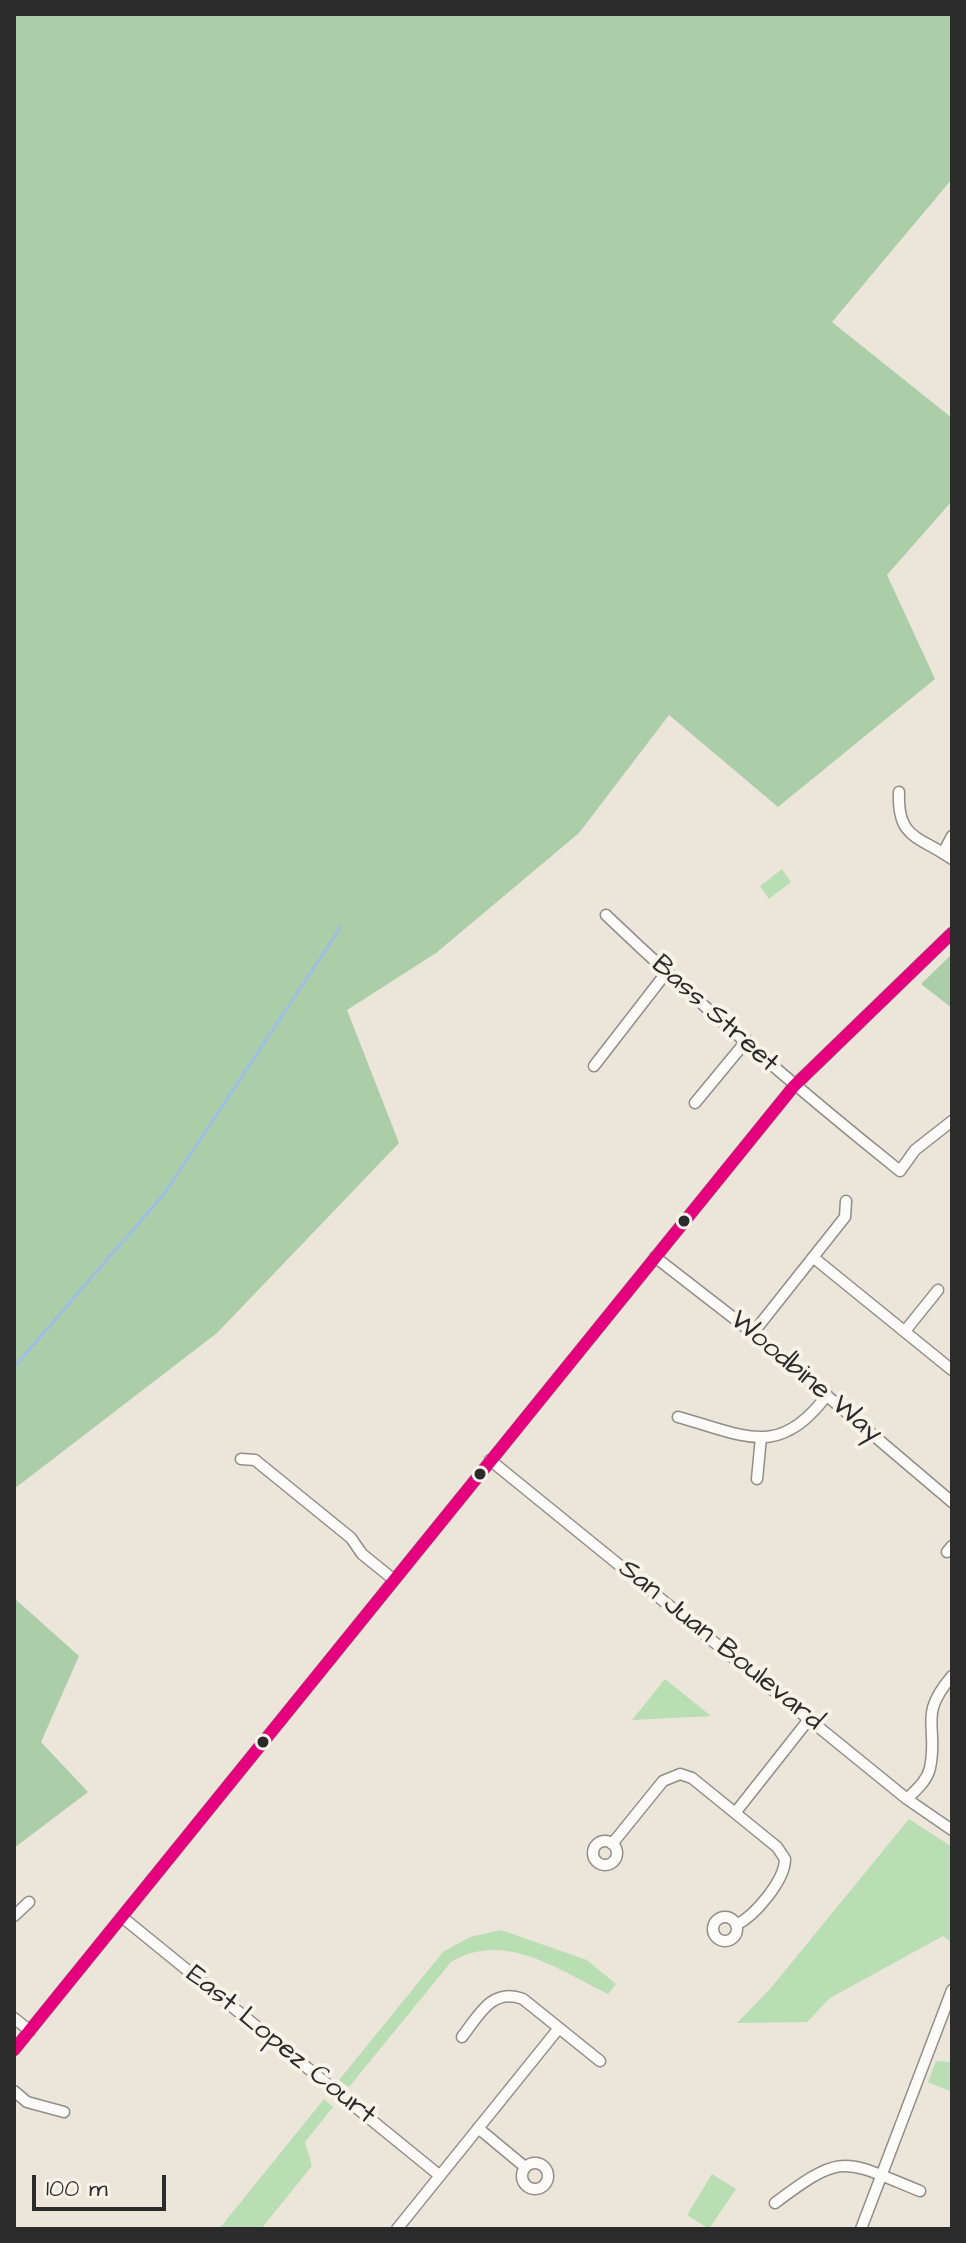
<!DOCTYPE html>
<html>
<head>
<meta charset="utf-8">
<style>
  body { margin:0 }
  #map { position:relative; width:966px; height:2243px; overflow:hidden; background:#ece5d9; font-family:"Architects Daughter",sans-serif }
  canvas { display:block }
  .frame { position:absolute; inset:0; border:16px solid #2b2b2b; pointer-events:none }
  .scale { position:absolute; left:32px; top:2175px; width:134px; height:36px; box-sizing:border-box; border:4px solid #2b2b2b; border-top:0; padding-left:10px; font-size:24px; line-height:28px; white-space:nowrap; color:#2b2b2b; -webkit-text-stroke:6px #f7f3e8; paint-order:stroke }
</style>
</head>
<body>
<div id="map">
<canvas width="966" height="2243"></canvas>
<div class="frame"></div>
<div class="scale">100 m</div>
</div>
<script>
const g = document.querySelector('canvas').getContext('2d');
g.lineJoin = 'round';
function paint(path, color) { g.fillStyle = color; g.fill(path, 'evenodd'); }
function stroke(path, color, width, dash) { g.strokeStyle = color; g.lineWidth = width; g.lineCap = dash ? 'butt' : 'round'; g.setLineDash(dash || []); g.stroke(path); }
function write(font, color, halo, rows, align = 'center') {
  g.font = font + ' "Architects Daughter",sans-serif'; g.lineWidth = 8; g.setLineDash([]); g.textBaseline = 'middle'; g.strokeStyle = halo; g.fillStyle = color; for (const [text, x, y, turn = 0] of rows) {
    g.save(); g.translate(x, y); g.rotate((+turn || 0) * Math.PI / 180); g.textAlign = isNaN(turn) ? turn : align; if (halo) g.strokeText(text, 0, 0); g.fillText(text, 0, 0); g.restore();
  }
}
paint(new Path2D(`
  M782 869 791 882 769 899 760 886Z
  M665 1679 711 1716 632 1720Z
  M909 1819 952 1847V1943L943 1936 830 1998 807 2022 737 2023 770 1989Z
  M501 1930 587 1960 616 1984 608 1994C558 1970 505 1930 451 1962L349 2087 339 2080 443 1952 470 1937Z
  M936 2061 952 2062V2092L928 2082Z
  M324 2099 333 2107 305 2142 312 2166 261 2229H219Z
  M712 2174 736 2189 709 2229 687 2215Z`), '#badeb3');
paint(new Path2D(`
  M14 14H952V179L832 322 952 418V501L887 575 935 679 778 807 669 715 579 833 436 953 347 1010 399 1143 217 1333 14 1489Z
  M952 954V1008L921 984Z
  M14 1598 79 1656 41 1742 88 1792 14 1848Z`), '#abcda7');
stroke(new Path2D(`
  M14 1367 164 1194 341 927`), '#9ebee4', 3);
const minor = new Path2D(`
  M899 792C897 840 920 836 952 859
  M943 853 952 836
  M606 915C700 1005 799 1090 900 1171L915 1150 952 1121
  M594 1066 666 973
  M695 1103 747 1040
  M655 1257 753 1333 952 1502
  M814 1258 952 1370
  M905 1331 938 1290
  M753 1333 845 1217 846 1201
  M678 1417C744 1435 779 1460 827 1395
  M241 1459 255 1460 351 1538 362 1554 393 1579
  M490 1460 907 1799 952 1830
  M757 1479 761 1437
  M947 1552 952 1546
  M907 1799C916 1790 927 1781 930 1768 939 1725 917 1717 952 1676
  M735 1813 810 1718
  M593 1853a12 12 0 1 1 24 0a12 12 0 1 1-24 0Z
  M612 1844 663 1781 680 1774 692 1778 777 1847 785 1859C785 1880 755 1916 736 1925
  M14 1916 29 1902
  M122 1917 439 2175
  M713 1929a12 12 0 1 1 24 0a12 12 0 1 1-24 0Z
  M14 2018 30 2031
  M462 2037C479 2015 492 1987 523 1999L600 2061
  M14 2050 794 1086 952 933
  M14 2091 27 2102 64 2112
  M478 2128 525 2167
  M522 2176a13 13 0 1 1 26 0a13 13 0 1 1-26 0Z
  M775 2203C844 2151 843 2160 920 2191
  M397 2229 559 2028
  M861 2229 952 1990`);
stroke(minor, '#918e88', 13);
stroke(minor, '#fcfbf9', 10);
stroke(new Path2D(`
  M14 2050 794 1086 952 933`), '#e5007d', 12);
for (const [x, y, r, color] of [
  [684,1221,7,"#2b2b2b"],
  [480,1474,7,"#2b2b2b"],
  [263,1742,7,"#2b2b2b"]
]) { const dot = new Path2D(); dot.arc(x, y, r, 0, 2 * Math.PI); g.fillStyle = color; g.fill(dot); stroke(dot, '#f7f3e8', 3); }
write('28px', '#2b2b2b', '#f7f3e8', [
  ["Bass Street",714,1015,42],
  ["Woodbine Way",805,1378,40],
  ["San Juan Boulevard",720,1646,39],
  ["East Lopez Court",280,2046,39]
]);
</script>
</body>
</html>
